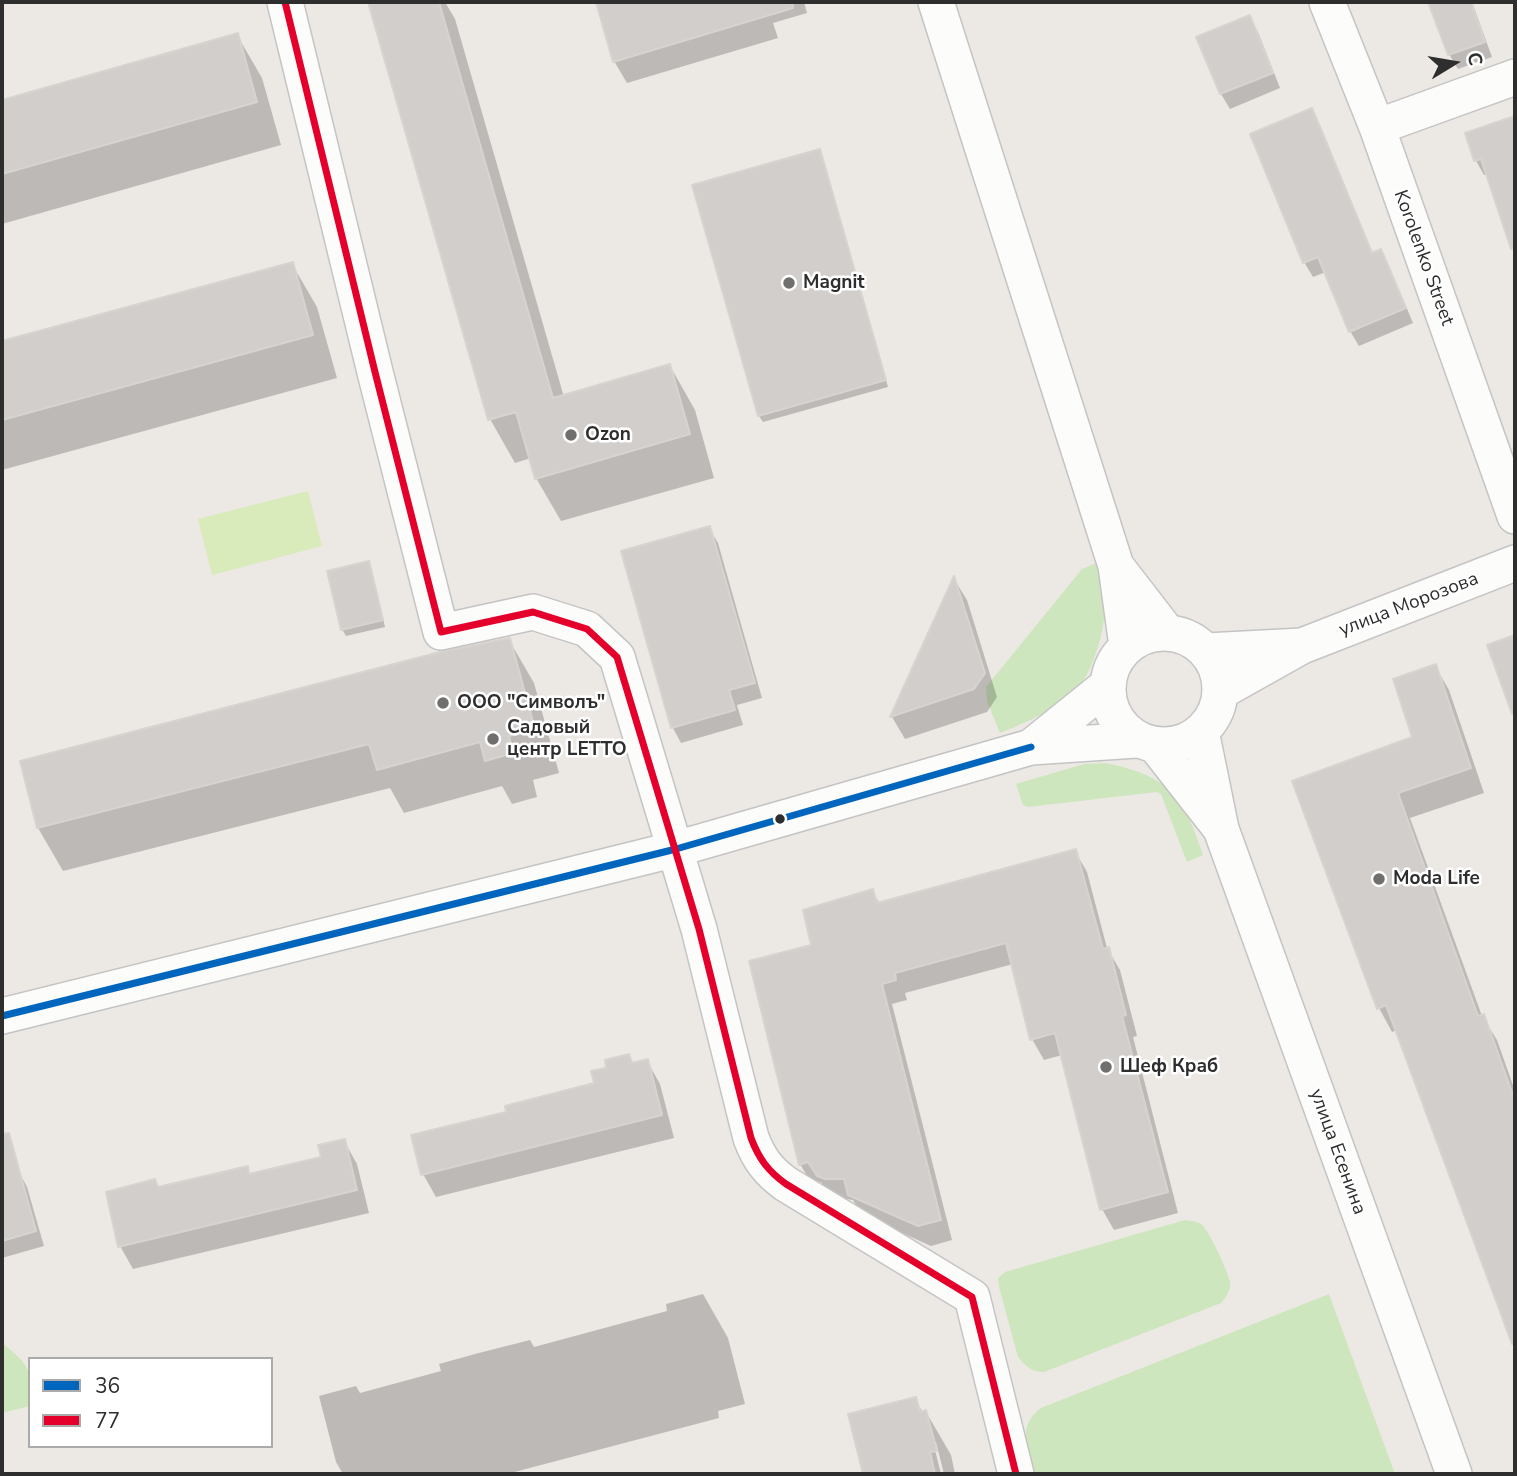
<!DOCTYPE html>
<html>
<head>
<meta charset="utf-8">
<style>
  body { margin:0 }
  #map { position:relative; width:1517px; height:1476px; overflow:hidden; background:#ece8e4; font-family:"Nunito Sans",sans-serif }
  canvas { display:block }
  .frame { position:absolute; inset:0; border:4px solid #2e2e2e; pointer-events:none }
  .legend { position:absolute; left:28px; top:1357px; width:245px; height:91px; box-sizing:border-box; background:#fff; border:2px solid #ababab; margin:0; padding:9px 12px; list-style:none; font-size:21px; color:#2e2e2e }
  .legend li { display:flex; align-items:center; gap:14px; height:35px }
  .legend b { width:35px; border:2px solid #ababab }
  .north { position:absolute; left:1419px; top:28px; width:70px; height:70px; -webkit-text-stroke:5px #fff; paint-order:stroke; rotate:79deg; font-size:19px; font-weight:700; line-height:28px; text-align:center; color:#2e2e2e }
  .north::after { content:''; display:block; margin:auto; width:24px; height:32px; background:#2e2e2e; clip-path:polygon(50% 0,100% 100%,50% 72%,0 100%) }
</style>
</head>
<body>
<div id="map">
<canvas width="1517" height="1476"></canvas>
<div class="frame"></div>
<ul class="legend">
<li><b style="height:9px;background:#0065bd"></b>36</li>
<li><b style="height:9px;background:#e4002b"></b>77</li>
</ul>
<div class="north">С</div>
</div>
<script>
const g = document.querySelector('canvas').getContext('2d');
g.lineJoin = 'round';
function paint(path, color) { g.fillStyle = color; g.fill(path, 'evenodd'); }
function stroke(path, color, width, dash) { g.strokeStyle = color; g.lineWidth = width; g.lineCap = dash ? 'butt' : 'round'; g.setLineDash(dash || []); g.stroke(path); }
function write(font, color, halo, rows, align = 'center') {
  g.font = font + ' "Nunito Sans",sans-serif'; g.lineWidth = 5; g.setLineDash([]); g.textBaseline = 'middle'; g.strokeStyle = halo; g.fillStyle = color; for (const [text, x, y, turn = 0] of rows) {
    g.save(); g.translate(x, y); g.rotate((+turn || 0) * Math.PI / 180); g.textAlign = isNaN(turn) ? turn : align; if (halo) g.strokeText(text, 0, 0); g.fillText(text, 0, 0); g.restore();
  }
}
paint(new Path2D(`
  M1099 562C1101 573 1104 584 1105 594 1108 620 1095 667 1079 687 1064 707 1022 724 1000 733L987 701 986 687 1082 569Z
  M1105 763C1168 775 1184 796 1203 855L1187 862 1161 794 1157 792 1028 807 1023 805 1016 784 1084 764Z
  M1185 1220C1190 1221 1197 1221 1201 1224 1209 1230 1229 1273 1230 1283 1231 1291 1226 1297 1221 1303L1044 1372C1031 1372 1026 1366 1018 1357L999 1287 998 1278 1005 1272Z
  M1329 1294 1395 1474H1033C1026 1448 1017 1426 1041 1408Z
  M2 1343C32 1367 30 1368 30 1406L2 1413Z`), '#cee6be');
paint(new Path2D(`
  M308 491 322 546 212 575 198 519Z`), '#d9eabb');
paint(new Path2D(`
  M370 2H445L455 19 564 397 670 366 695 410 714 478 561 521 536 478 531 458 515 463 490 419Z
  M598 2H804L807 13 773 23 778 38 627 83 614 61Z
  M1430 2H1472L1492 57 1458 69 1449 54Z
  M1249 17 1258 32 1280 88 1230 109 1221 94 1199 38Z
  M237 35 262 78 281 145 2 224V102Z
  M1311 110 1320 125 1373 254 1381 251 1389 266 1413 323 1359 346 1350 331 1326 272 1313 277 1304 262Z
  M1467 134 1506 138 1515 164V239L1488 174 1484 175 1476 161Z
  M819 151 823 158 888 387 763 422 759 416Z
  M292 264 317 307 337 378 2 470V343Z
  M709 528 718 543 762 698 737 705 743 725 681 743 673 728 623 552Z
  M368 563 372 570 385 627 346 636 342 629Z
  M954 579 967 600 997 697 987 712 905 739 892 717Z
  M509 640 534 683 559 773 533 780 537 797 512 804 502 786 404 813 390 788 63 871 38 828Z
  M1435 666 1449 690 1484 793 1410 818 1482 1016 1497 1040 1515 1091V1349L1397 1030 1392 1032 1379 1008 1295 782 1415 738Z
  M1075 851 1087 872 1107 948 1120 970 1137 1036 1133 1037 1178 1213 1114 1230 1102 1209 1062 1055 1044 1060 1032 1039 1013 964 905 993 907 1000 892 1004 952 1240 931 1246 862 1215 853 1200 831 1197 821 1182 812 1184 800 1164 814 946 872 891 880 904Z
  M629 1056 634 1065 647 1061 660 1084 674 1138 436 1197 423 1174 508 1113 596 1085 608 1069Z
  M344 1141 357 1164 369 1213 133 1269 120 1246 155 1181 159 1189 247 1168 251 1176 323 1159Z
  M19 1172 27 1187 44 1246 2 1258V1177Z
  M703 1294 728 1338 745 1404 718 1411 719 1418 507 1474H343L336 1462 319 1396 356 1386 360 1393 441 1371 439 1364 475 1354 530 1340 534 1347 597 1330 667 1311 666 1304Z
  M915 1399 923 1413 926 1412 951 1455 955 1474H944L936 1442H933L941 1474H865L850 1415Z`), '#0003');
const building = new Path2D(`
  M368 2H439L553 398 670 364 690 434 535 479 516 412 488 420Z
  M596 2H792L793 8 613 62Z
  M1428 2H1471L1485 42 1448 55Z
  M1250 15 1273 73 1220 94 1196 37Z
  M238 33 257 102 2 174V100Z
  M1312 108 1372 253 1381 249 1406 308 1349 332 1318 257 1303 263 1250 134Z
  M1515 116V248L1511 249 1481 159 1474 161 1465 133Z
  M820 149 886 380 758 416 692 185Z
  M293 262 313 335 2 420V341Z
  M710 526 755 683 729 690 735 710 671 728 621 551Z
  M369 561 383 620 341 630 327 571Z
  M954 576 985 673 974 689 890 717Z
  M1515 635V714H1512L1487 645Z
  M510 638 535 729 509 736 513 753 485 761 480 742 377 770 369 744 37 828 20 761 440 652Z
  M1436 664 1471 768 1398 793 1478 1016 1484 1014 1515 1101V1344H1512L1386 1005 1377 1009 1292 781 1412 737 1393 679Z
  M1076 849 1103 949 1109 947 1126 1015 1122 1016 1168 1192 1100 1210 1055 1033 1030 1040 1006 943 895 973 896 980 882 984 941 1220 918 1226 848 1195 844 1179H825L817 1176 808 1162 799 1165 749 961 811 945 803 910 873 889 877 903Z
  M629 1054 632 1063 648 1059 662 1115 421 1175 411 1135 506 1112 505 1106 594 1083 591 1071 606 1068 605 1060Z
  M9 1133 36 1231 2 1241V1134Z
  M345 1139 357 1190 118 1247 106 1192 155 1179 158 1187 248 1166 249 1174 321 1157 318 1145Z
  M916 1397 920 1412 926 1410 937 1451 930 1452 935 1474H863L848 1414Z`);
paint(building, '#d1cecb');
stroke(building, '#d7d4d0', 2);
const minor = new Path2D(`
  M285 2 375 372 441 632 533 612 587 629 617 657 699 929 751 1138C759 1159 768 1171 786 1184L972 1297 1016 1474
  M936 2 1116 566
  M1327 2 1377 127 1515 516
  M1377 127 1515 77
  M1108 689a56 56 0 1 1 112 0a56 56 0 1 1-112 0Z
  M1127 646 1116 566 1167 632
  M1302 646 1515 563
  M1206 651 1302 646 1220 692
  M1108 685 1031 747 1136 740
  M1156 746 1221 829 1201 731
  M1221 829 1454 1474
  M2 1016 676 849 1031 747`);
stroke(minor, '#c5c4c5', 38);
stroke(minor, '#fcfcfb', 35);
stroke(new Path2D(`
  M2 1016 676 849 1031 747`), '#0065bd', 7);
stroke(new Path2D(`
  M285 2 375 372 441 632 533 612 587 629 617 657 699 929 751 1138C759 1159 768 1171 786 1184L972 1297 1016 1474`), '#e4002b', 7);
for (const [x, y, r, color] of [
  [789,283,7,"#706f6e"],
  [571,435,7,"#706f6e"],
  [443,703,7,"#706f6e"],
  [493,739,7,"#706f6e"],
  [780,819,6,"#2e2e2e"],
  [1379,879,7,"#706f6e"],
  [1106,1067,7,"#706f6e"]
]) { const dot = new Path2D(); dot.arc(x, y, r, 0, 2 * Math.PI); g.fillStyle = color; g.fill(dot); stroke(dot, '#fff', 2.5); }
write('19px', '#2e2e2e', '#fff', [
  ["Korolenko Street",1423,258,70],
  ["улица Морозова",1409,605,-21],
  ["улица Есенина",1337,1152,70]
]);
write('bold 19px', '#2e2e2e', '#fff', [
  ["Magnit",803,283],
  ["Ozon",585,435],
  ["ООО \"Символъ\"",457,703],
  ["Садовый",507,728],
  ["центр LETTO",507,750],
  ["Moda Life",1393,879],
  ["Шеф Краб",1120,1067]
], 'left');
</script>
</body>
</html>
